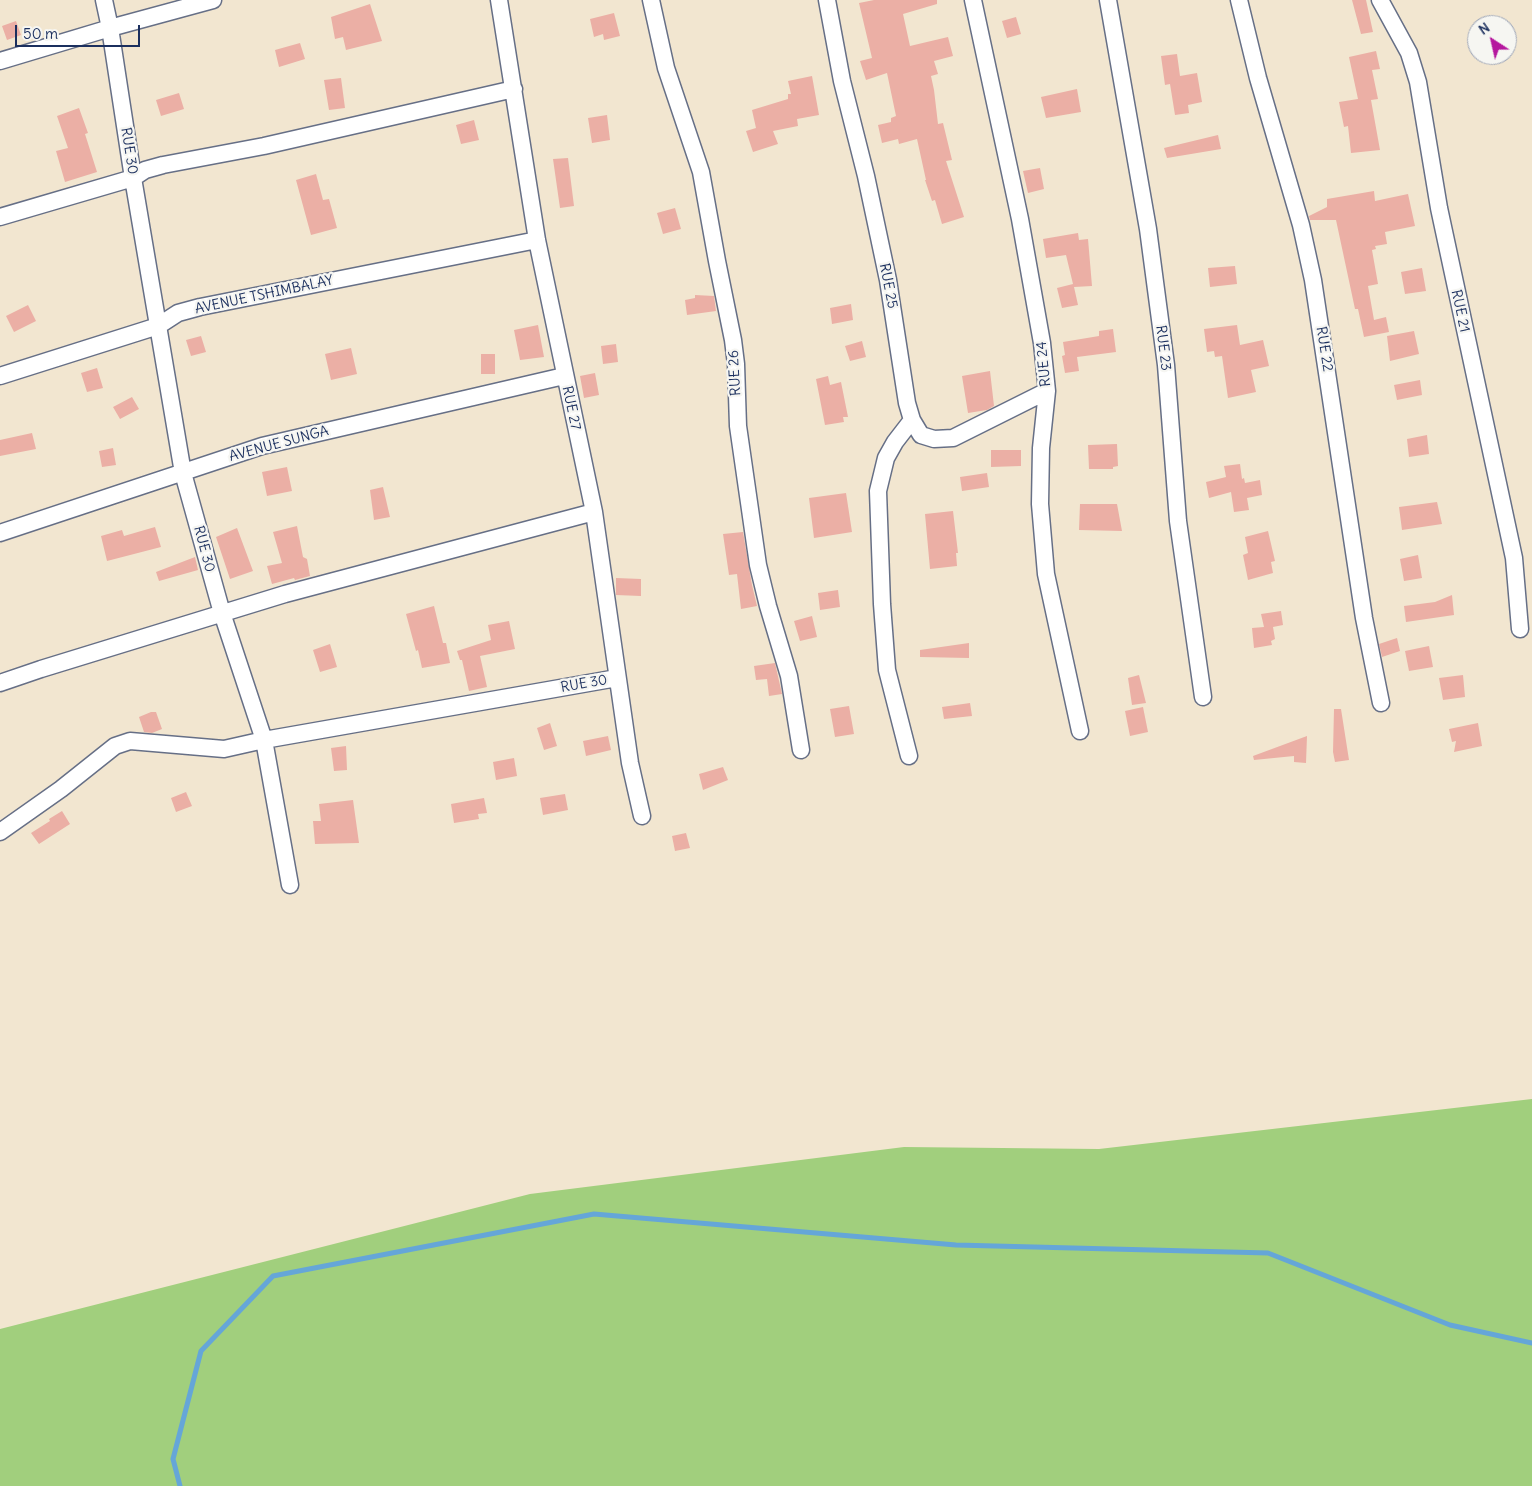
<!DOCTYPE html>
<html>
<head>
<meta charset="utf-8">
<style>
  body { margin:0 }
  #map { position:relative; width:1532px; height:1486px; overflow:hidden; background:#f2e6d0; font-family:Delius,sans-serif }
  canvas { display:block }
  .north { position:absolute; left:1467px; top:15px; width:50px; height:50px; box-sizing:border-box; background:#f6f6f2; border:1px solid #9ea6b7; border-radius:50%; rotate:325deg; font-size:14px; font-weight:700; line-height:20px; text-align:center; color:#1b2f5e }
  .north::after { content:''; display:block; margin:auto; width:18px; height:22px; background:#b5179e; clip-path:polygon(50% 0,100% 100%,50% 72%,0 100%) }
  .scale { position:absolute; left:15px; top:25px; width:125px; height:22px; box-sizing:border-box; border:2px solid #1b2f5e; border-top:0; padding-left:6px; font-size:15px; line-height:18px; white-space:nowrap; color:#1b2f5e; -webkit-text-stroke:4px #f6f6f2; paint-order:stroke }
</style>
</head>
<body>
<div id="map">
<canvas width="1532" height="1486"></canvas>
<div class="north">N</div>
<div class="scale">50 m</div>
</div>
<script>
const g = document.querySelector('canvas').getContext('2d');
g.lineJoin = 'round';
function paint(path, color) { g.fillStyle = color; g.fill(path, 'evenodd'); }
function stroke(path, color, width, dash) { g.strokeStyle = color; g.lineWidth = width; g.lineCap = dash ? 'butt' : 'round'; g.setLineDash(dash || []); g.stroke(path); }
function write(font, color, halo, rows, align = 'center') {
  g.font = font + ' Delius,sans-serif'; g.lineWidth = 4.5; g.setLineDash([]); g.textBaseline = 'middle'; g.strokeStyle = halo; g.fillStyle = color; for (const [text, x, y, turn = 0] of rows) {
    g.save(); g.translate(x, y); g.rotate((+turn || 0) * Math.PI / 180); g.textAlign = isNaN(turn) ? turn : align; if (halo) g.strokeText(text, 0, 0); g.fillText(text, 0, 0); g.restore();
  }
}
paint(new Path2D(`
  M1532 1099V1486H0V1329L530 1194 904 1147 1099 1149Z`), '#a1cf7d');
stroke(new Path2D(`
  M180 1486 173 1459 201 1351 273 1276 594 1214 956 1245 1268 1253 1450 1325 1532 1343`), '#65a6d8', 5);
paint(new Path2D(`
  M874 0H937V4L903 14 910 46 948 37 953 56 934 61 938 74 931 76 934 90 938 124 943 123 952 160 946 161 964 217 942 224 935 200 932 201 925 180H926L917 139 899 144 898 139 882 143 878 125 891 122V118L896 116 887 73 866 80 860 61 872 58 859 3Z
  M1352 0H1366L1373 32 1361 34Z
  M370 4 382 41 346 50 343 37 335 39 331 17Z
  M614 13 620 36 604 40 603 34 594 37 590 19Z
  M1016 17 1021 34 1007 38 1002 21Z
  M16 21 21 35 7 40 2 26Z
  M300 43 305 59 279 67 275 50Z
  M1376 51 1380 69 1372 70 1378 99 1371 100 1380 150 1351 153 1348 126 1344 127 1339 102 1358 99 1349 57Z
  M1177 54 1180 76 1197 73 1202 102 1188 105 1189 113 1175 115 1170 84 1165 85 1161 56Z
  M812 76 819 115 797 119 798 126 773 131 778 144 753 152 746 131 756 128 752 110 788 99V94H791L788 81Z
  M341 78 345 108 329 110 324 80Z
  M1077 89 1081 112 1046 118 1041 97Z
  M179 93 184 109 161 116 156 100Z
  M79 108 88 133 85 134 97 172 65 182 56 151 68 148 57 116Z
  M607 115 610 140 592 143 588 118Z
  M474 120 479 140 461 144 456 125Z
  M1218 135 1221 149 1167 158 1164 148Z
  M568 158 574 206 560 208 553 159Z
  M1040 168 1044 189 1028 193 1023 171Z
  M316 174 323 200 329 199 337 228 311 235 296 180Z
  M1374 191 1375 201 1408 194 1415 226 1385 232 1387 244 1375 246 1376 249 1372 250 1378 284 1368 286 1374 320 1386 317 1389 332 1364 337 1358 309H1355L1336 220H1310L1309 216 1327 207V199Z
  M675 208 681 229 663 234 657 213Z
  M1078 233 1079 240 1088 239 1092 286 1074 287 1078 305 1062 308 1057 288 1073 284 1066 255 1046 258 1043 239Z
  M1235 266 1237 284 1210 287 1208 268Z
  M1422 268 1426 291 1405 294 1401 272Z
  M695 295 714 296 716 311 687 315 685 300 695 298Z
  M851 304 853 320 832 324 830 308Z
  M28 305 36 321 14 332 6 316Z
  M538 325 544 357 520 360 514 330Z
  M1237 325 1240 345 1263 340 1269 366 1251 370 1256 392 1228 398 1222 356 1215 357 1214 351 1207 352 1204 329Z
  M1113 329 1116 352 1077 357 1079 371 1065 373 1062 356 1065 355 1063 342 1099 336V331Z
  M1414 331 1419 354 1390 361 1387 336Z
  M201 336 206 352 191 356 186 340Z
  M862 341 866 357 850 361 845 346Z
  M616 344 618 362 603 364 601 346Z
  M351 348 357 374 331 380 325 354Z
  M481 354H495V374H481Z
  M97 368 103 388 87 392 81 373Z
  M990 371 994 406 987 410 968 413 962 376Z
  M595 373 599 395 584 398 580 376Z
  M828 376 830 385 841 382 848 417H843L844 422 825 425 816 379Z
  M1420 380 1422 395 1397 400 1394 385Z
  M132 397 139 409 120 419 113 407Z
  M32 433 36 449 0 456V440Z
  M1427 435 1429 454 1409 457 1407 439Z
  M1117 444 1118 466 1113 467V469H1089L1088 445Z
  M113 448 116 465 102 467 99 451Z
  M991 450H1021V466L991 467Z
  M1240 464 1242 479 1244 478 1245 483 1260 480 1262 495 1247 498 1249 510 1234 512 1231 492 1209 498 1206 482 1226 477 1224 466Z
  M287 467 292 491 267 496 262 472Z
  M987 473 989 487 962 491 960 477Z
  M383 487 390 517 374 520 370 490Z
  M846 493 852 532 814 538 809 498Z
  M1437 502 1442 524 1402 530 1399 507Z
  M1080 504H1117L1122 531 1079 530Z
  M953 511 958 553H956L957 566 930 569 925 514Z
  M297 526 303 557 307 559 310 576 295 580 294 578 272 584 267 566 282 563 273 532Z
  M155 527 161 547 107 561 101 536 122 530 124 536Z
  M237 528 253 571 230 579 216 537Z
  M1268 531 1275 561 1271 562 1273 573 1248 580 1243 555 1248 553 1245 537Z
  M743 532 752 585 757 606 741 609 737 574 729 575 723 534Z
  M1418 555 1422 578 1404 581 1400 559Z
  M195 557 198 570 159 581 156 572Z
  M616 578 641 579V596L616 595Z
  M838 590 840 607 820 610 818 593Z
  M1452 595 1454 615 1406 622 1404 606 1435 602Z
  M434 606 443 643H446L450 663 422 668 418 650 416 651 406 614Z
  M1281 611 1283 625 1273 627 1275 639 1271 641 1272 645 1254 648 1252 628 1264 627 1261 614Z
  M812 616 817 637 800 641 794 621Z
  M509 621 515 649 480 656 487 687 469 691 462 660H460L457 651 491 640 488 625Z
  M1397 638 1400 651 1382 657 1379 644Z
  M969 643V658L920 657V650Z
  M330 644 337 667 320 672 313 650Z
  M1429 646 1433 667 1409 671 1405 651Z
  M775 663 782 694 769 696 767 679 756 680 754 666Z
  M1139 675 1146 703 1132 705 1128 678Z
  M1463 675 1465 697 1443 700 1439 678Z
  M970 703 972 716 944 719 942 707Z
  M849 706 854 734 835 737 830 709Z
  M1143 707 1148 732 1130 736 1125 711Z
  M1334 709H1341L1349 760 1335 762 1333 752Z
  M151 712H156L162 729 152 733 144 732 139 717Z
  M550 723 557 746 544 750 537 728Z
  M1478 723 1482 746 1454 752 1456 741 1452 742 1449 729Z
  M608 736 611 750 586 756 583 741Z
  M1307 736 1306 763 1294 762V756L1254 760 1253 756Z
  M346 746 347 770 334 771 331 748Z
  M514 758 517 776 496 780 493 762Z
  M723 767 728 780 703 790 699 774Z
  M186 792 192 806 176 812 171 798Z
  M565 794 568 810 543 815 540 798Z
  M484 798 487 813 478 814 479 819 454 823 451 804Z
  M353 800 359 843 315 844 313 821H321L319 804Z
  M62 811 70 824 39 844 31 833 50 821 49 819Z
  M686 833 690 848 675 851 672 836Z`), '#ebafa5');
const minor = new Path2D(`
  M104 0 110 28 133 178 183 473 222 613 264 740 617 678
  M499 0 537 240 594 512 630 763 642 816
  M651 0 666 68 701 172 717 261 733 340 736 364 738 426 758 565 768 606 789 676 801 750
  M827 0 842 81 866 176 888 280 907 403 912 420 921 435 934 439 953 438 1047 391
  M973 0 1020 219 1042 343 1047 391 1041 448 1040 504 1046 574 1080 731
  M1108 0 1148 229 1166 365 1178 521 1203 697
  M1239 0 1258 78 1301 225 1313 280 1364 618 1381 703
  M1380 0 1409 53 1418 82 1439 208 1514 558 1520 629
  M0 61 110 28 213 0
  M0 217 133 178 145 170 163 165 264 146 514 89
  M0 376 158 326 178 313 200 307 537 240
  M0 533 262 446 564 376
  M0 683 41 669 285 594 594 512
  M909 756 887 670 882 604 878 491 886 458 895 442 912 420
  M0 832 61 789 115 746 130 741 224 749 264 740 290 885`);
stroke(minor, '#666f86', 19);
stroke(minor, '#fff', 16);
write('14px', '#1b2f5e', '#f6f6f2', [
  ["RUE 30",129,151,81],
  ["RUE 25",888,286,79],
  ["AVENUE TSHIMBALAY",264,295,-12],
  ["RUE 21",1460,311,78],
  ["RUE 23",1163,348,83],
  ["RUE 22",1324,349,81],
  ["RUE 24",1044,364,-96],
  ["RUE 26",735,373,-93],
  ["RUE 27",571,408,78],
  ["AVENUE SUNGA",279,444,-15],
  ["RUE 30",204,549,75],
  ["RUE 30",584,684,-10]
]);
</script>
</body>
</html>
